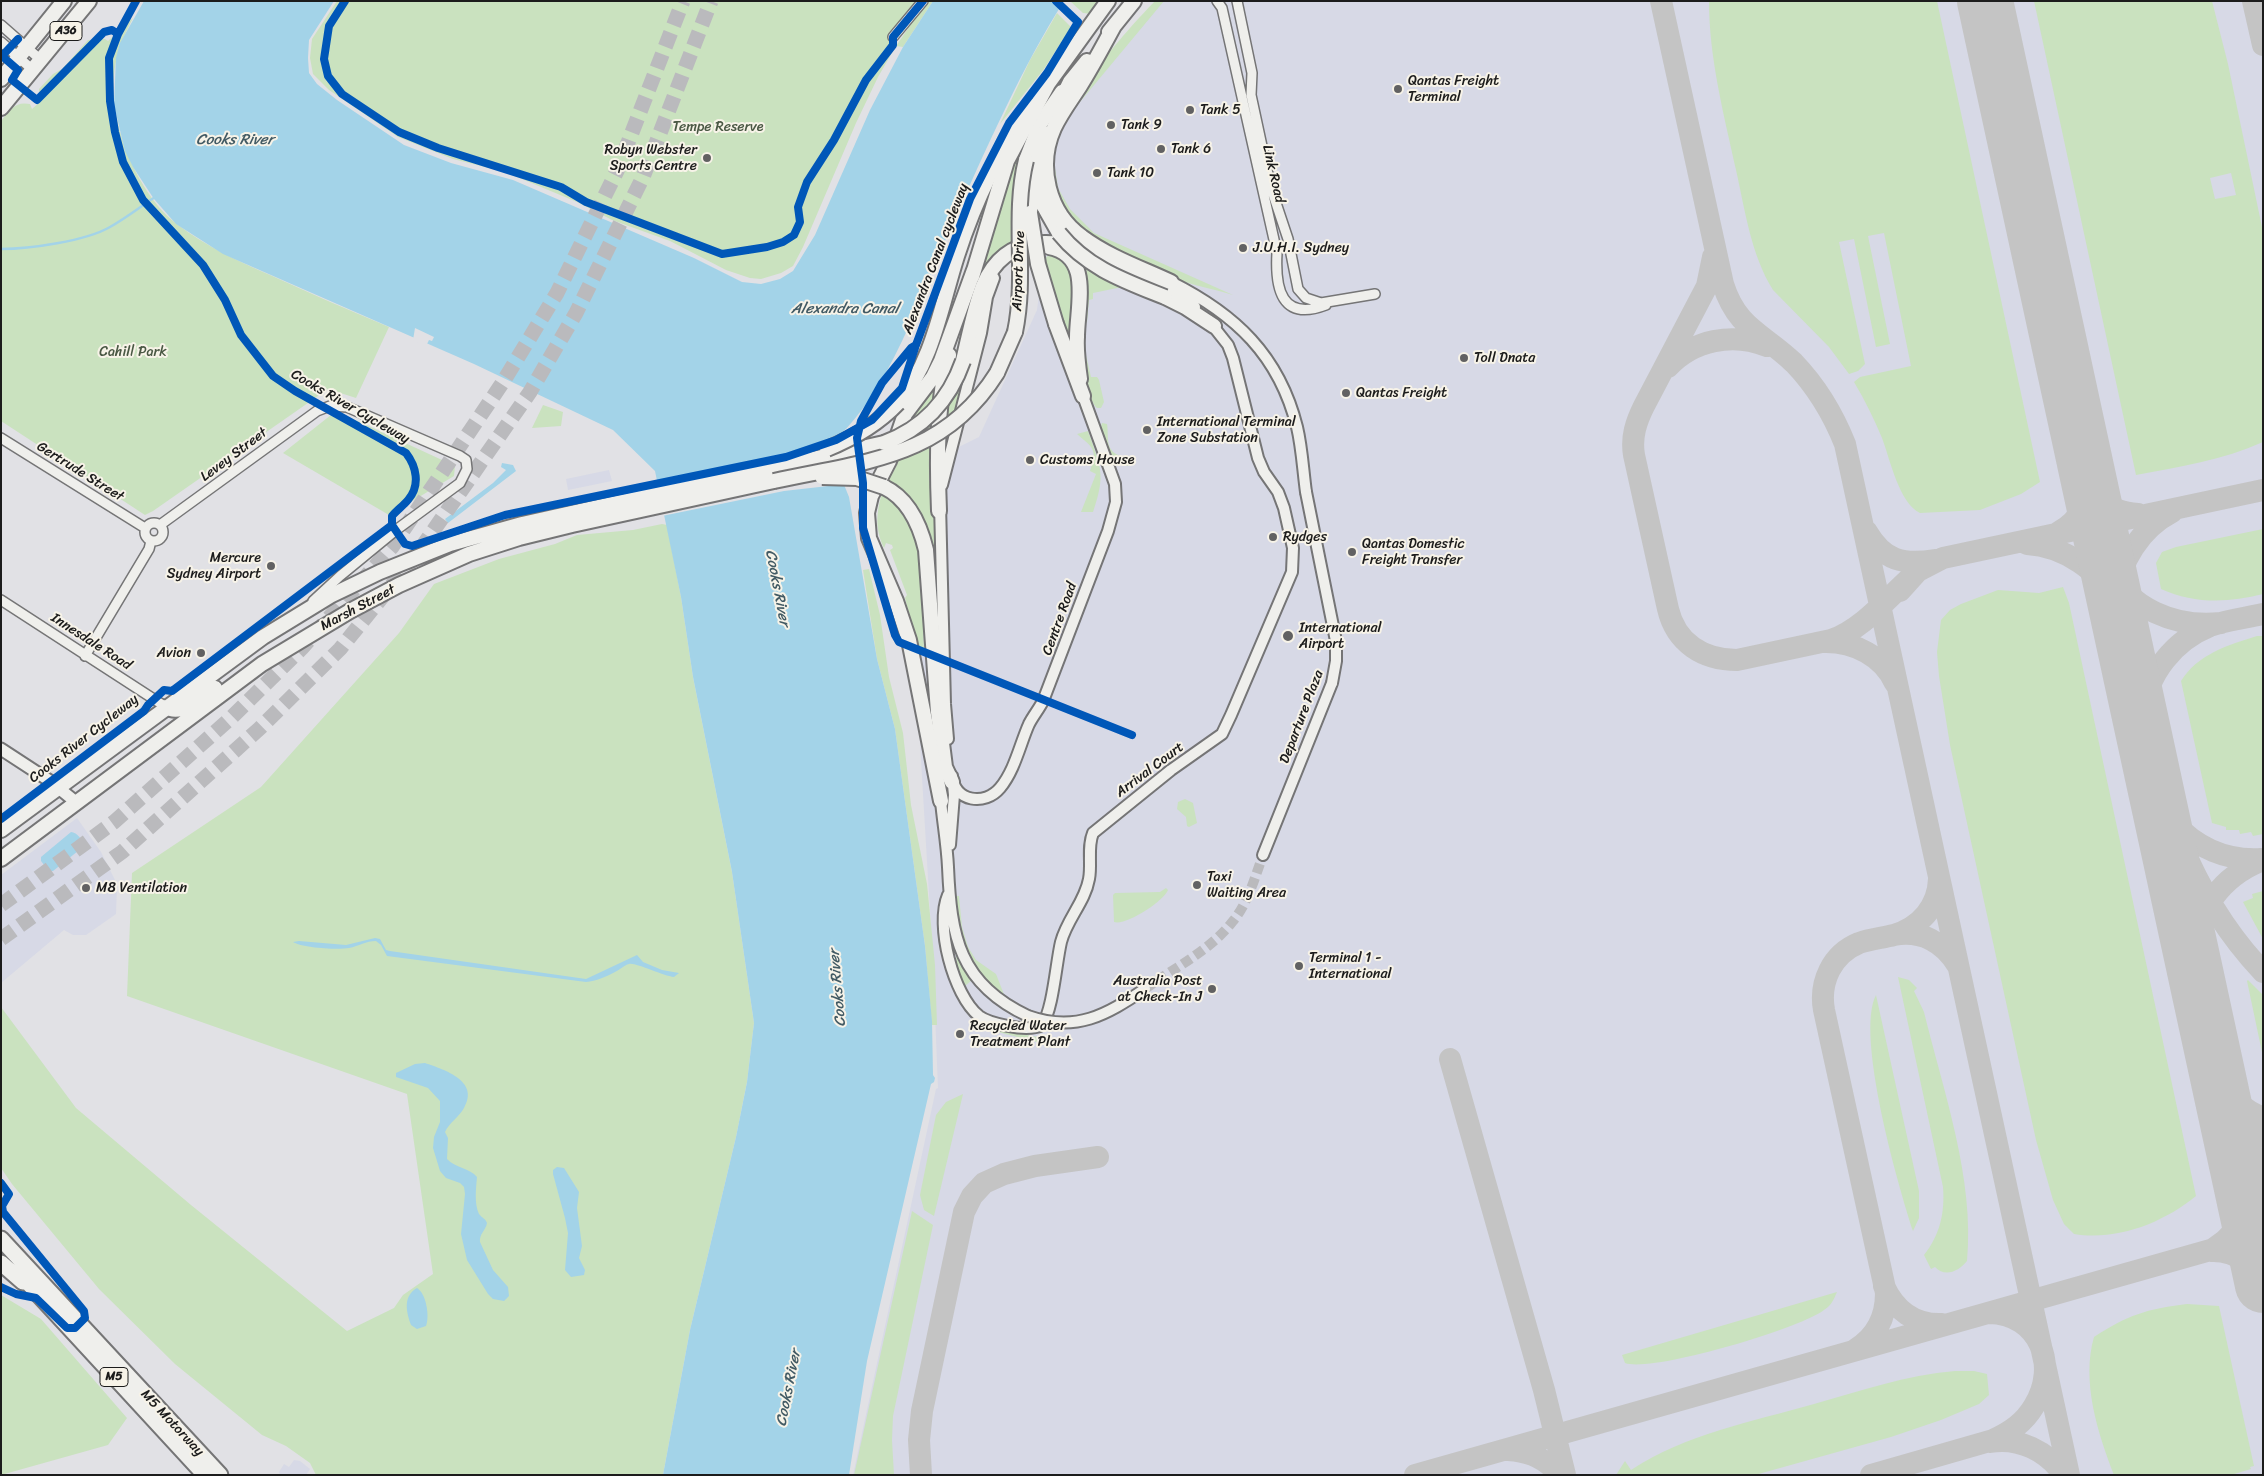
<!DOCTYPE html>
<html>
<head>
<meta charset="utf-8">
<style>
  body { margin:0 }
  #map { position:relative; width:2264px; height:1476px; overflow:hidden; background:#e1e1e5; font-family:Sriracha,sans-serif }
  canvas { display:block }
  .frame { position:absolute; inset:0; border:2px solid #1c1c1c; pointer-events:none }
</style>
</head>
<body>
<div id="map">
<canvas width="2264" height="1476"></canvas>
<div class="frame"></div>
</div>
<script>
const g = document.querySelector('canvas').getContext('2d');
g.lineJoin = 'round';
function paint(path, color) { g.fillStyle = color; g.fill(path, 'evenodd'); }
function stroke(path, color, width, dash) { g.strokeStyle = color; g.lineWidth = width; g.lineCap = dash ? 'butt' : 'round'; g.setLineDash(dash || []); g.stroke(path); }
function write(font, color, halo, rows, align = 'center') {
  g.font = font + ' Sriracha,sans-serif'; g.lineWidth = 4; g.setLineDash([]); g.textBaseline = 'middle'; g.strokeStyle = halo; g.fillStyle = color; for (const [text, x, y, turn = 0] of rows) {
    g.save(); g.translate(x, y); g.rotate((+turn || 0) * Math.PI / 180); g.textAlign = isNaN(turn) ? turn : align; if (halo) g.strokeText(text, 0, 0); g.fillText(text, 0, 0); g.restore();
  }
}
paint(new Path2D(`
  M1158 1H2263V1475H853L936 1089 938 1088 933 962 904 474 979 437 1037 310 1055 172V147L1065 120 1080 86Z
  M609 470 612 481 568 490 566 479Z
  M77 818 101 852 115 880 117 886 116 914 86 935H73L64 930 1 983V875Z
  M294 1460 300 1461 310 1469 306 1475H280L279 1472 284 1464 289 1467Z`), '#d7d9e6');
paint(new Path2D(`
  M337 1H917L891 31 896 46 927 1H933L903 47 896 46 878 77 856 123 803 247 793 266 781 273 761 279 750 278 726 270 670 241 612 220 577 202 505 172 453 159 398 137 329 90 313 74 310 58 312 39Z
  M1070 1H1102L1093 14 1083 13Z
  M1155 1H1164L1065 120 1055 147 1054 162 1058 188 1070 209 1094 233 1233 295C1217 290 1201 287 1185 282 1156 272 1099 248 1077 227 1058 209 1047 172 1053 146 1064 102 1123 34 1155 1Z
  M1709 1H1937L2040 482 2021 494 1980 510 1920 513C1899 503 1890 459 1882 438 1874 419 1865 400 1854 382L1860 377 1911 366 1884 233 1868 236 1890 344 1876 347 1854 239 1839 242 1865 364 1858 371 1849 374 1829 347 1773 290C1751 255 1745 210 1736 170 1724 115 1709 58 1709 1Z
  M2034 1H2212L2228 64 2263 232V442C2223 460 2179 467 2136 475ZM2231 173 2236 195 2215 199 2210 178Z
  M1057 13 1071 27 1044 69 1000 124 1030 60Z
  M133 18C113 56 109 82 118 124 126 158 148 203 177 224 205 246 238 261 270 275 309 293 349 310 389 327L356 398 328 389 153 511 145 515 1 421V121C10 110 15 101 30 104L32 109 40 102 39 89 53 74 62 69 88 40 105 39 108 41Z
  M1037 116 1016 241 1005 249 969 361 953 436 945 434C946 370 968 309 985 248L990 246 1017 153Z
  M1050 254C1083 264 1073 314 1073 341H1068L1043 260Z
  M1085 263 1127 286 1093 293V299L1089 300 1087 322H1084L1087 275Z
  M1085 351 1091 377H1097L1099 380 1104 402 1101 408H1097C1086 398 1085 366 1083 352Z
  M937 380 935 457 930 464 929 481H935L936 568C932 559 932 550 930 541 924 515 910 494 886 482L895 469 904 449 913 413Z
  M543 405 563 412 561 426 532 428Z
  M336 411 455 466 454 476 389 515 283 453Z
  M1102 423 1107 424C1109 435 1105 447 1116 454 1122 457 1126 457 1129 462L1128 466C1114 464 1096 436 1102 423Z
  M1088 431C1101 468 1106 474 1093 512H1081L1096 474 1090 471C1098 449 1093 448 1077 434Z
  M882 493 901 510 907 519 910 517 920 551 924 649 918 651 905 598 907 595 890 550 893 548 892 545 886 543 884 548C875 529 876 514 882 493Z
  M662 524 667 525 681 597 693 677 732 872 754 1023 747 1082 736 1137 690 1330 663 1475H316L310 1463 286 1446 262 1435 175 1364 99 1289 12 1184 1 1168V1007L76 1108 191 1205 347 1331 394 1308 403 1295 433 1274 407 1094 127 996 132 873 261 787 399 633 434 584 499 559 555 544 577 535 633 530Z
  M2263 529V594C2228 603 2194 604 2161 589L2156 563 2162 552 2176 547Z
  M869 569 880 615 889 677 903 733 911 805 927 884 935 965 937 1025H932L925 946 895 729 877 659 863 570Z
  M2063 587 2069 603 2196 1196C2163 1223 2117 1241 2074 1234L2064 1224 2053 1200 2036 1140 1950 745 1939 676 1937 652 1941 620 1950 610 1961 604 1998 590 2039 593Z
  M2257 636H2263V834L2253 836 2251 832 2240 834 2239 830H2226V827L2212 823 2181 681C2198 654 2228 645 2257 636Z
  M1185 799 1193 803 1197 823 1189 827 1187 826 1186 817 1177 809 1178 802Z
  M1166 888 1168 890C1164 901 1126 926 1114 922L1113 895 1115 893 1160 892Z
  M2263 891V939L2243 902 2253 898 2252 894Z
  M956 896H959L962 927 968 947 976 960 996 974 1005 997C969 968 958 941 956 896Z
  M954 940 961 962 972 980 965 986 958 973Z
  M1898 977 1909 980 1917 988 1914 991 1924 1012C1943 1090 1975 1179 1967 1261 1959 1271 1945 1278 1935 1267L1931 1269 1924 1255C1940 1235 1945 1213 1943 1187Z
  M2248 980 2263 995V1057L2247 981Z
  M1876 995 1919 1191V1218L1913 1231C1898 1185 1855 1035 1876 995Z
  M994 1029 1049 1039V1042H1037L998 1032Z
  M963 1094 934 1216 924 1210 920 1195 936 1115 946 1102Z
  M912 1211 933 1225 893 1416 892 1440 894 1475H854Z
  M1837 1292C1834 1299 1831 1306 1824 1310 1799 1329 1651 1373 1625 1363L1622 1355Z
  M1 1295 41 1319 127 1418 108 1445 1 1475Z
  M2187 1304 2219 1306 2254 1466 2250 1467 2251 1469 2231 1475H2114C2098 1434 2081 1381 2094 1337 2128 1315 2146 1309 2187 1304Z
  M1955 1371H1974L1987 1374 1989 1395 1979 1404 1941 1420 1891 1437 1755 1475H1616L1625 1461 1631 1470C1686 1434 1751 1422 1814 1404 1860 1391 1906 1375 1955 1371Z`), '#cae2bf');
paint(new Path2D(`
  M144 1H334L309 40 308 58 309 73 317 84 337 100 404 145 451 163 513 180 694 258 742 282 761 284 780 279 793 271 815 235 870 110 903 47 933 1H1064C1021 69 988 145 955 218 924 286 897 374 846 429 841 434 832 437 826 440L849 497 877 659 895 729 925 946 932 1021 933 1075 935 1078 934 1082 931 1084 867 1361 849 1475H663L690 1330 736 1137 747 1082 754 1023 732 872 693 677 681 597 655 471 613 430 474 364 223 254 176 224 154 199 133 167 125 151 114 105 116 58 120 43Z
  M502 463 513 465 516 471 448 523 445 519 493 483 506 470 501 467Z
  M71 832C77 832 84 841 83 847L53 871H49L41 861V857Z
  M375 938 380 939 386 950 390 951 586 979 637 955 643 962 662 970 679 973 674 977C663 976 635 962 629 964 624 965 620 970 615 972 606 977 596 981 586 982L387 956 381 945 376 941C366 941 359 946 349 948 338 950 302 948 293 942L299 941 346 945Z
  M425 1063C445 1070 480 1081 464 1108 459 1117 449 1123 445 1132L448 1138 447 1159C455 1168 470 1168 477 1177 476 1188 474 1204 479 1214 482 1218 485 1218 487 1223 486 1230 479 1234 480 1242L493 1270 508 1287 509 1296 504 1301 493 1299 488 1294 467 1260 461 1234 465 1194 464 1187 460 1183 446 1178 440 1171 433 1148 434 1137 440 1122V1101L428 1088 396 1077V1073L415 1064Z
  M557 1167 564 1168 579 1192 577 1208 582 1246 579 1258 585 1270 584 1275 571 1277 565 1270 568 1233 565 1218 553 1174V1170Z
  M417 1288C426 1293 430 1316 426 1326L417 1329 411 1325C406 1311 403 1296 417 1288Z`), '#a3d3e8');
paint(new Path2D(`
  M415 328 434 337 432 341 429 340 426 346 413 340Z
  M847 432 829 441 846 484 784 491 662 516 655 483 787 454Z`), '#e1e1e5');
stroke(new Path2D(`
  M1 249C29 249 86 241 110 227 126 218 140 207 155 197`), '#a3d3e8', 2.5);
stroke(new Path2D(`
  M1661 1 1723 284C1737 329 1763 333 1794 363 1817 387 1833 414 1845 444L2069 1475
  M1986 1 1988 9
  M2253 1 2263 45
  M1713 257 1707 286 1644 406C1636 422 1631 437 1634 455L1668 609C1676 643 1703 660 1737 660L1831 640C1860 631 1887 599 1909 579
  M1668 367C1693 340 1733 332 1767 346
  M2086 460C2093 492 2102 512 2138 514
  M2098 520C2104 534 2104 551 2109 565 2126 609 2177 628 2221 623
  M1867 532C1884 561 1903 565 1935 560
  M2059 532C2081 520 2091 498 2086 473
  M2027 544C2062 546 2102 570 2114 604
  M1900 591 1918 571 1943 558 2263 490
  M2123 634C2121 622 2116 609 2117 596 2119 562 2141 528 2172 512
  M1826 642C1854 642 1883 656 1895 683
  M2136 692C2158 795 2189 894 2263 972
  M2144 713C2146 674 2175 640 2210 626 2227 620 2246 618 2263 614
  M2174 823C2197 848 2227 861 2261 859
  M1939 879C1938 907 1920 927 1894 935 1921 930 1944 942 1958 966
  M2203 1002C2199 987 2194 971 2194 956 2194 912 2223 875 2263 860
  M2213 1047C2220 1082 2228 1103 2263 1118
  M1450 1059 1544 1390 1565 1475
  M2227 1116C2234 1145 2240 1167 2263 1188
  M2239 1170C2237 1154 2248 1140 2263 1134
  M2216 1247C2245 1228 2245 1208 2238 1177
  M2211 1251C2236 1250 2257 1265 2263 1290
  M1884 1286C1895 1310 1915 1325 1942 1324
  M1856 1349C1877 1336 1886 1317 1886 1293L1824 1010C1819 982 1832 954 1859 943 1870 939 1882 938 1894 935
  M1990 1442C2019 1437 2047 1451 2064 1475
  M1508 1450C1528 1451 1547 1459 1559 1475
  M921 1475 919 1440 922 1411 964 1212 972 1196 984 1183 1004 1174 1035 1166 1098 1157
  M1415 1475 2263 1235
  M1871 1475 1993 1440C2010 1432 2024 1423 2034 1406 2059 1366 2040 1314 1989 1313`), '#c4c4c4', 22);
stroke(new Path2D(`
  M1985 1 2263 1285`), '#c4c4c4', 56);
stroke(new Path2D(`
  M1145 989C1174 968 1211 950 1233 921 1248 903 1255 877 1263 855`), '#bababd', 10, [10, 5]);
stroke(new Path2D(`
  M1 905 114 822 232 717 302 648 392 547 503 382 557 293 617 171 683 1
  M1 939 122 852 259 729 340 649 417 554 530 392 576 313 643 177 711 1`), '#bababd', 15, [15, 8]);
const minor = new Path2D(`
  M1217 1 1222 8 1277 253C1275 288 1281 322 1326 305
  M1237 1 1252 73 1251 95 1271 188 1288 239 1298 289 1306 298 1321 303 1375 294
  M1 25 42 61
  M893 37 923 1
  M1 42 34 71
  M1 438 145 528
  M145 532a9 9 0 1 1 18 0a9 9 0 1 1-18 0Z
  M160 525 317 411 330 406 347 407 460 456 466 460 467 469 460 483 396 530 340 576 313 601
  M1 600 166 707
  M85 656 149 549 151 541`);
const tertiary = new Path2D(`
  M1099 260 1168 289 1195 307
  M1171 282C1235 314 1279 355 1297 427 1302 448 1303 470 1306 492
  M942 485 981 333 987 297 994 278
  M940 504 945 704 948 739
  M952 776C955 802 985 806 1000 788 1015 770 1020 744 1029 724 1033 716 1039 709 1043 701L1108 531 1116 502 1115 484 1083 396
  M941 801C943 823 947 845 948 867 951 936 959 984 1028 1016
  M950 845 954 795 953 785
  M1263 855 1332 683
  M948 895C935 925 953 995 979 1016 987 1022 998 1024 1008 1026 1018 1028 1032 1030 1042 1025 1053 1010 1056 963 1061 942 1067 919 1085 902 1089 879 1092 864 1087 847 1093 833L1171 770 1222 734 1231 715 1292 572 1293 548 1284 508 1278 492 1264 472 1258 458 1233 358 1228 345 1209 321`);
const secondary = new Path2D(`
  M1 749 50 781 77 803`);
const primary = new Path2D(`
  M1026 160 1040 124 1062 92
  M1049 247C1093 255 1077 306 1077 337 1076 351 1078 365 1080 379
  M963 361C969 336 974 309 983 286 1007 228 1064 239 1109 259
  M997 373 1015 332
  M898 403C933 362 941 306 957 256 974 204 999 150 1031 106
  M884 487C909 499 920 525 926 550L938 712 945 767 952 782
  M166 707C182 717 202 697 215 688
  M1 830 263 637 330 596 380 572 450 544 522 524 884 443
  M1 859 262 664 350 611 399 585 469 554 519 538 572 525 774 481`);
const trunk = new Path2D(`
  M1114 26C1103 46 1092 67 1080 86 1071 100 1061 113 1054 128 1037 166 1048 213 1082 237 1109 257 1141 268 1171 282
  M1109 32 1134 1
  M1 79 64 1
  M1058 106 1070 82 1087 61
  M1 108 89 1
  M1036 179 1042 203 1059 233
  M1030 213 1033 166 1043 133
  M972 277 1007 161 1048 84 1108 1
  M1165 297 1185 307 1214 326
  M1056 324 1083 396
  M939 511C937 464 936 400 949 355
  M941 801 909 640 896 601 869 538 867 513 871 496 889 461 905 414 933 377 941 361 974 270`);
const motorway = new Path2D(`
  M1 1239 220 1475
  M1 1263 23 1282
  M18 1272 205 1475`);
stroke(minor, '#757576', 12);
stroke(tertiary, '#757576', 14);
stroke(secondary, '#757576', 15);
stroke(primary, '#757576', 18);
stroke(trunk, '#757576', 18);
stroke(motorway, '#757576', 19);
stroke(minor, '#efefec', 9);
stroke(tertiary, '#efefec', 10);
stroke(secondary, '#efefec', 11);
stroke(primary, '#efefec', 14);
stroke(trunk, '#efefec', 14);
stroke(motorway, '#efefec', 15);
const tertiaryBridge = new Path2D(`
  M1306 492 1336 641V661L1332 683
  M1028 1016C1076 1033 1106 1015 1145 989`);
const primaryBridge = new Path2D(`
  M1015 332C1027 275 1012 216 1026 160
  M884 443C924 428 949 401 963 361
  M827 449C854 438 878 424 898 403
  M822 477 857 478 884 487
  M774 481C864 461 943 459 997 373`);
const trunkBridge = new Path2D(`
  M1030 213 1038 264 1056 324
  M1059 233C1087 268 1125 281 1165 297`);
stroke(tertiaryBridge, '#757576', 14, []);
stroke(primaryBridge, '#757576', 18, []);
stroke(trunkBridge, '#757576', 18, []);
stroke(tertiaryBridge, '#efefec', 10);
stroke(primaryBridge, '#efefec', 14);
stroke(trunkBridge, '#efefec', 14);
stroke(new Path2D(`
  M136 1 118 34 109 58 110 101 115 132 123 162 143 200 203 265 225 300 241 335 273 376 295 391 406 453C416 466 421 485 408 500 403 506 397 510 392 516V525
  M345 1 329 26 324 59 328 76 342 94 399 132 438 148 561 187 586 202 722 254 767 247 783 242 794 235 800 222 798 207 807 182 834 140 866 80 893 45V37L923 1
  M1056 1 1078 22 1047 73 1009 123 970 199 916 345 911 348 882 383 861 421 857 438 863 483V528L895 635 899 642 1132 735
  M18 39 2 56 18 70 12 80 37 100 104 32 112 30 118 34
  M392 525 405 544 412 546 505 515 786 457 836 440 872 420 902 388 915 348
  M1 819 144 711 148 705 164 690 172 691 392 525
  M1 1183 9 1194 2 1206 3 1212 84 1311 85 1318 75 1328H67L36 1298 16 1294 1 1287`), '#0057b8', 8);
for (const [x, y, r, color] of [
  [1398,89,5,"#616162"],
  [1190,110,5,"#616162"],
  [1111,125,5,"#616162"],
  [1161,149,5,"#616162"],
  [707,158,5,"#616162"],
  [1097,173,5,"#616162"],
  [1243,248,5,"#616162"],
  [1464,358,5,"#616162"],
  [1346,393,5,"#616162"],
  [1147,430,5,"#616162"],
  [1030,460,5,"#616162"],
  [1273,537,5,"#616162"],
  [1352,552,5,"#616162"],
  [271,566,5,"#616162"],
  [1288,636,6,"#616162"],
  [201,653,5,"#616162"],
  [1197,885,5,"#616162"],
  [86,888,5,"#616162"],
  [1299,966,5,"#616162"],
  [1212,989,5,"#616162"],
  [960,1034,5,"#616162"]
]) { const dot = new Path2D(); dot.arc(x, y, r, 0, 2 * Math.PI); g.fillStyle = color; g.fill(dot); stroke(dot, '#f7f3e8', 2); }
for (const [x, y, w] of [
  [66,31,32],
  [114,1377,28]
]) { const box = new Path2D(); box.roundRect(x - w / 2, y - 9.5, w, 19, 4); g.fillStyle = '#f7f3e8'; g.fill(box); stroke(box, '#1c1c1c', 1); }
write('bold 12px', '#1c1c1c', null, [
  ["A36",66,31],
  ["M5",114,1377]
]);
write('14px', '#1c1c1c', '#f7f3e8', [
  ["Qantas Freight",1408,81],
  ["Terminal",1408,97],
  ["Tank 5",1200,110],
  ["Tank 9",1121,125],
  ["Tank 6",1171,149],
  ["Robyn Webster",697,150,"right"],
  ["Sports Centre",697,166,"right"],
  ["Tank 10",1107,173],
  ["J.U.H.I. Sydney",1253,248],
  ["Toll Dnata",1474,358],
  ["Qantas Freight",1356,393],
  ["International Terminal",1157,422],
  ["Zone Substation",1157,438],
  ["Customs House",1040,460],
  ["Rydges",1283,537],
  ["Qantas Domestic",1362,544],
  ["Freight Transfer",1362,560],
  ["Mercure",261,558,"right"],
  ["Sydney Airport",261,574,"right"],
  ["International",1299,628],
  ["Airport",1299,644],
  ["Avion",191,653,"right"],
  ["Taxi",1207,877],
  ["Waiting Area",1207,893],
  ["M8 Ventilation",96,888],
  ["Terminal 1 -",1309,958],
  ["International",1309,974],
  ["Australia Post",1202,981,"right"],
  ["at Check-In J",1202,997,"right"],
  ["Recycled Water",970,1026],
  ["Treatment Plant",970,1042]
], 'left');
write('14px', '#4a5844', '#f7f3e8', [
  ["Tempe Reserve",718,127],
  ["Cahill Park",133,352]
]);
write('14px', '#1c1c1c', '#f7f3e8', [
  ["Link Road",1273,174,77],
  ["Alexandra Canal cycleway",936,259,-69],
  ["Airport Drive",1019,271,-88],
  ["Cooks River Cycleway",350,407,30],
  ["Levey Street",234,455,-37],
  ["Gertrude Street",80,472,32],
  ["Marsh Street",358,608,-28],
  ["Centre Road",1060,619,-70],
  ["Innesdale Road",91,642,33],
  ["Departure Plaza",1302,717,-69],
  ["Cooks River Cycleway",84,739,-38],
  ["Arrival Court",1150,770,-37],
  ["M5 Motorway",172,1423,47]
]);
write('italic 15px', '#425a64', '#f7f3e8', [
  ["Cooks River",235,140],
  ["Alexandra Canal",845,309],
  ["Cooks River",777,588,79],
  ["Cooks River",838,988,-95],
  ["Cooks River",789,1388,-79]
]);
</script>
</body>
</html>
